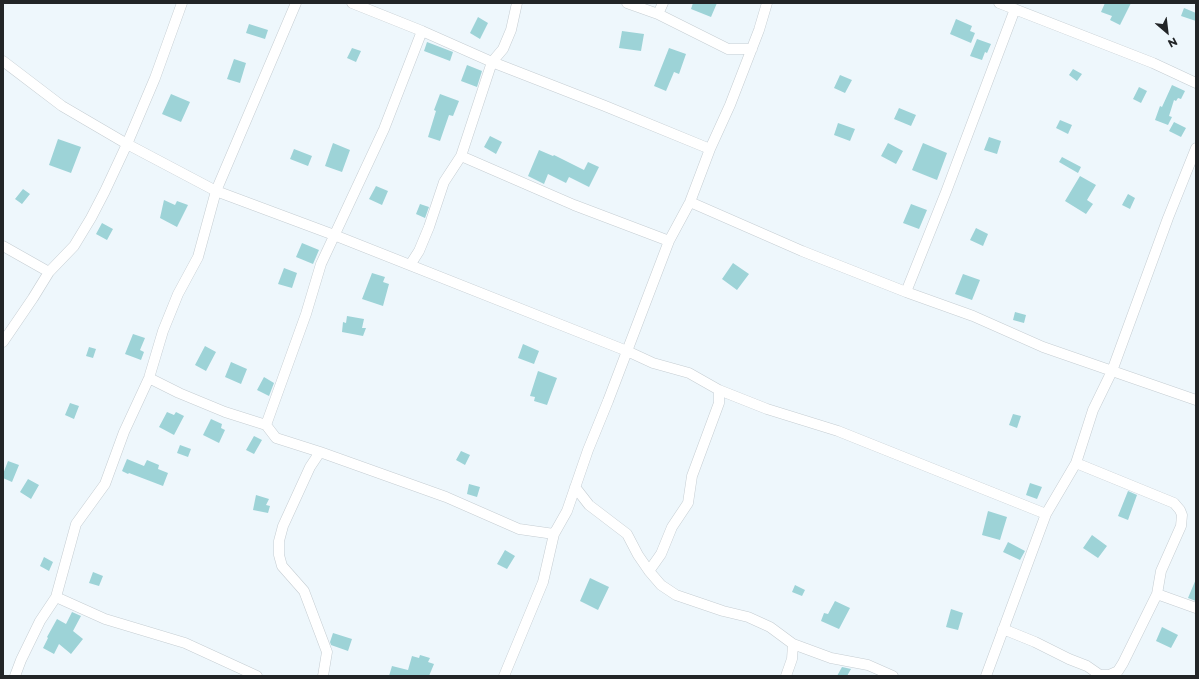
<!DOCTYPE html>
<html>
<head>
<meta charset="utf-8">
<style>
  body { margin:0 }
  #map { position:relative; width:1199px; height:679px; overflow:hidden; background:#eef7fc; font-family:Montserrat,sans-serif }
  canvas { display:block }
  .frame { position:absolute; inset:0; border:4px solid #222527; pointer-events:none }
  .north { position:absolute; left:1147px; top:12px; width:40px; height:40px; -webkit-text-stroke:3px #eef7fc; paint-order:stroke; rotate:152deg; font-size:11px; font-weight:700; line-height:16px; text-align:center; color:#222527 }
  .north::after { content:''; display:block; margin:auto; width:14px; height:18px; background:#222527; clip-path:polygon(50% 0,100% 100%,50% 72%,0 100%) }
</style>
</head>
<body>
<div id="map">
<canvas width="1199" height="679"></canvas>
<div class="frame"></div>
<div class="north">N</div>
</div>
<script>
const g = document.querySelector('canvas').getContext('2d');
g.lineJoin = 'round';
function paint(path, color) { g.fillStyle = color; g.fill(path, 'evenodd'); }
function stroke(path, color, width, dash) { g.strokeStyle = color; g.lineWidth = width; g.lineCap = dash ? 'butt' : 'round'; g.setLineDash(dash || []); g.stroke(path); }
paint(new Path2D(`
  M693 3H717L711 17 691 9Z
  M1105 3H1131L1120 25 1110 20 1112 16 1101 12Z
  M1184 8 1196 13V21L1181 16Z
  M478 17 488 23 480 39 470 33Z
  M956 19 972 26 970 31 975 33 971 43 950 34Z
  M249 24 268 30 265 39 246 33Z
  M622 31 644 34 641 51 619 48Z
  M977 39 991 44 987 53 985 52 982 60 970 56Z
  M427 42 453 52 450 61 424 51Z
  M352 48 361 51 356 62 347 58Z
  M669 48 686 54 679 74 674 72 666 91 654 86Z
  M234 59 246 63 240 83 227 79Z
  M467 65 482 71 477 87 461 81Z
  M1073 69 1082 74 1077 81 1069 75Z
  M840 75 852 80 845 93 834 88Z
  M1172 85 1185 91 1181 99 1178 98 1176 101 1174 100 1169 116 1172 117 1168 125 1155 120 1160 106 1162 107Z
  M1139 87 1147 91 1141 103 1133 99Z
  M171 94 190 102 181 122 162 114Z
  M440 94 459 101 453 116 449 115 440 141 428 137 436 111 434 110Z
  M899 108 916 115 911 126 894 119Z
  M1060 120 1072 125 1068 134 1056 128Z
  M1174 122 1186 128 1181 137 1169 131Z
  M838 123 855 129 850 141 834 135Z
  M490 136 502 142 496 154 484 147Z
  M989 137 1001 141 997 154 984 150Z
  M58 139 81 147 71 173 49 165Z
  M333 143 350 150 342 172 325 166Z
  M888 143 903 151 896 164 881 156Z
  M923 143 947 153 937 180 912 170Z
  M294 149 312 156 308 166 290 159Z
  M539 150 553 156 554 155 584 170 588 162 599 167 589 187 569 177 566 183 548 174 544 184 528 176Z
  M1062 157 1081 167 1078 173 1059 162Z
  M1080 176 1096 185 1087 200 1093 204 1086 214 1065 201Z
  M376 186 388 191 382 205 369 199Z
  M23 189 30 194 22 204 15 199Z
  M1128 194 1135 198 1130 209 1122 205Z
  M164 200 175 205 177 201 188 205 177 227 160 218Z
  M420 204 429 207 425 218 416 214Z
  M911 204 927 210 919 229 903 223Z
  M102 223 113 229 107 240 96 234Z
  M976 228 988 234 983 246 970 240Z
  M302 243 319 250 313 264 296 257Z
  M733 263 749 274 737 290 722 279Z
  M284 268 297 273 292 288 278 284Z
  M372 273 385 277 383 282 389 284 383 306 362 299Z
  M963 274 980 280 972 300 955 294Z
  M1015 312 1026 315 1024 323 1013 320Z
  M347 316 364 319 362 328H366L363 336 342 332 343 322 346 323Z
  M133 334 145 338 140 350 144 352 141 360 125 354Z
  M523 344 539 351 534 364 518 358Z
  M205 346 216 352 206 371 195 365Z
  M89 347 96 349 93 358 86 356Z
  M231 362 247 369 241 384 225 377Z
  M538 371 557 378 547 405 534 401 535 397 530 396Z
  M264 377 274 383 269 396 257 390Z
  M70 403 79 406 74 419 65 415Z
  M167 412 174 415 176 412 184 416 174 435 159 427Z
  M1013 414 1021 416 1017 428 1009 425Z
  M211 419 222 424 221 428 225 430 219 443 203 435Z
  M254 436 262 440 254 454 246 450Z
  M180 445 191 449 188 457 177 453Z
  M461 451 470 455 465 465 456 460Z
  M127 459 144 466 147 460 159 465 158 469 168 473 163 486 129 473 128 474 122 471Z
  M8 461 19 465 12 482 3 478V474Z
  M28 479 39 485 31 499 20 492Z
  M1030 483 1042 487 1037 499 1026 495Z
  M469 484 480 487 477 497 467 494Z
  M1128 491 1137 495 1128 520 1118 516Z
  M256 495 269 499 266 505 270 506 268 513 253 510Z
  M988 511 1007 517 1000 540 982 535Z
  M1092 535 1107 546 1098 558 1083 548Z
  M1008 542 1025 551 1020 560 1003 552Z
  M505 550 515 556 507 569 497 564Z
  M44 557 53 562 49 571 40 566Z
  M93 572 103 576 99 586 89 583Z
  M590 578 609 587 598 610 580 601Z
  M1196 579V601L1188 598Z
  M795 585 805 590 802 596 792 592Z
  M835 601 850 608 839 629 821 621 824 613 828 614Z
  M951 609 963 613 958 630 946 627Z
  M72 612 81 616 73 631 83 639 71 654 59 644 54 654 43 648 48 638 47 637 57 619 66 624Z
  M1162 627 1178 635 1171 648 1156 641Z
  M333 633 352 639 348 651 331 645 330 642Z
  M420 655 430 658 428 662 434 664 429 676H389L392 666 408 670 412 656 419 658Z
  M842 667 851 669 847 676H837Z`), '#9dd3d7');
const street = new Path2D(`
  M352 3 422 31 492 62 605 106 710 149
  M517 3 511 30 503 49 492 62 461 156 574 205 669 241
  M627 3 658 14 728 49H752
  M999 3 1153 63 1196 83
  M658 14 663 3
  M3 61 62 106 127 144 216 191 334 235 627 351 653 363 689 373 719 390 767 409 838 431 1046 514
  M1196 148 1168 218 1112 371 1093 410 1076 463 1174 503 1180 510 1182 515 1181 526 1161 571 1157 594 1196 608
  M690 202 802 251 906 292 973 316 1043 347 1196 400
  M3 246 49 272
  M410 265 419 251 429 227 444 182 461 156
  M906 292 946 192 1015 9
  M3 342 33 298 49 272 74 246 91 218 105 191 127 144 155 78 182 3
  M149 378 179 393 225 412 266 425 276 438 320 452 446 497 519 529 554 534
  M266 425 306 314 321 264 384 129 422 31
  M320 452 310 467 283 526 279 541V555L282 566 304 591 327 652 323 676
  M575 487 589 505 627 534 638 555 649 571 661 585 676 595 723 611 748 617 770 627 793 644 831 658 868 665 893 676
  M649 571 661 554 672 527 688 503 692 476 719 403V390
  M56 597 105 619 185 643 257 676
  M1003 629 1035 642 1069 659 1087 666 1100 675H1109L1118 671 1123 663 1157 594
  M15 676 21 660 40 621 56 597 76 524 105 484 124 432 149 378 163 331 178 294 198 257 216 191 296 3
  M504 676 543 582 554 534 567 511 588 450 608 401 669 241 690 202 710 149 730 105 759 30 767 3
  M786 676 792 659 793 644
  M986 676 1046 514 1076 463`);
stroke(street, '#c5cdd2', 11);
stroke(street, '#fff', 10);
</script>
</body>
</html>
